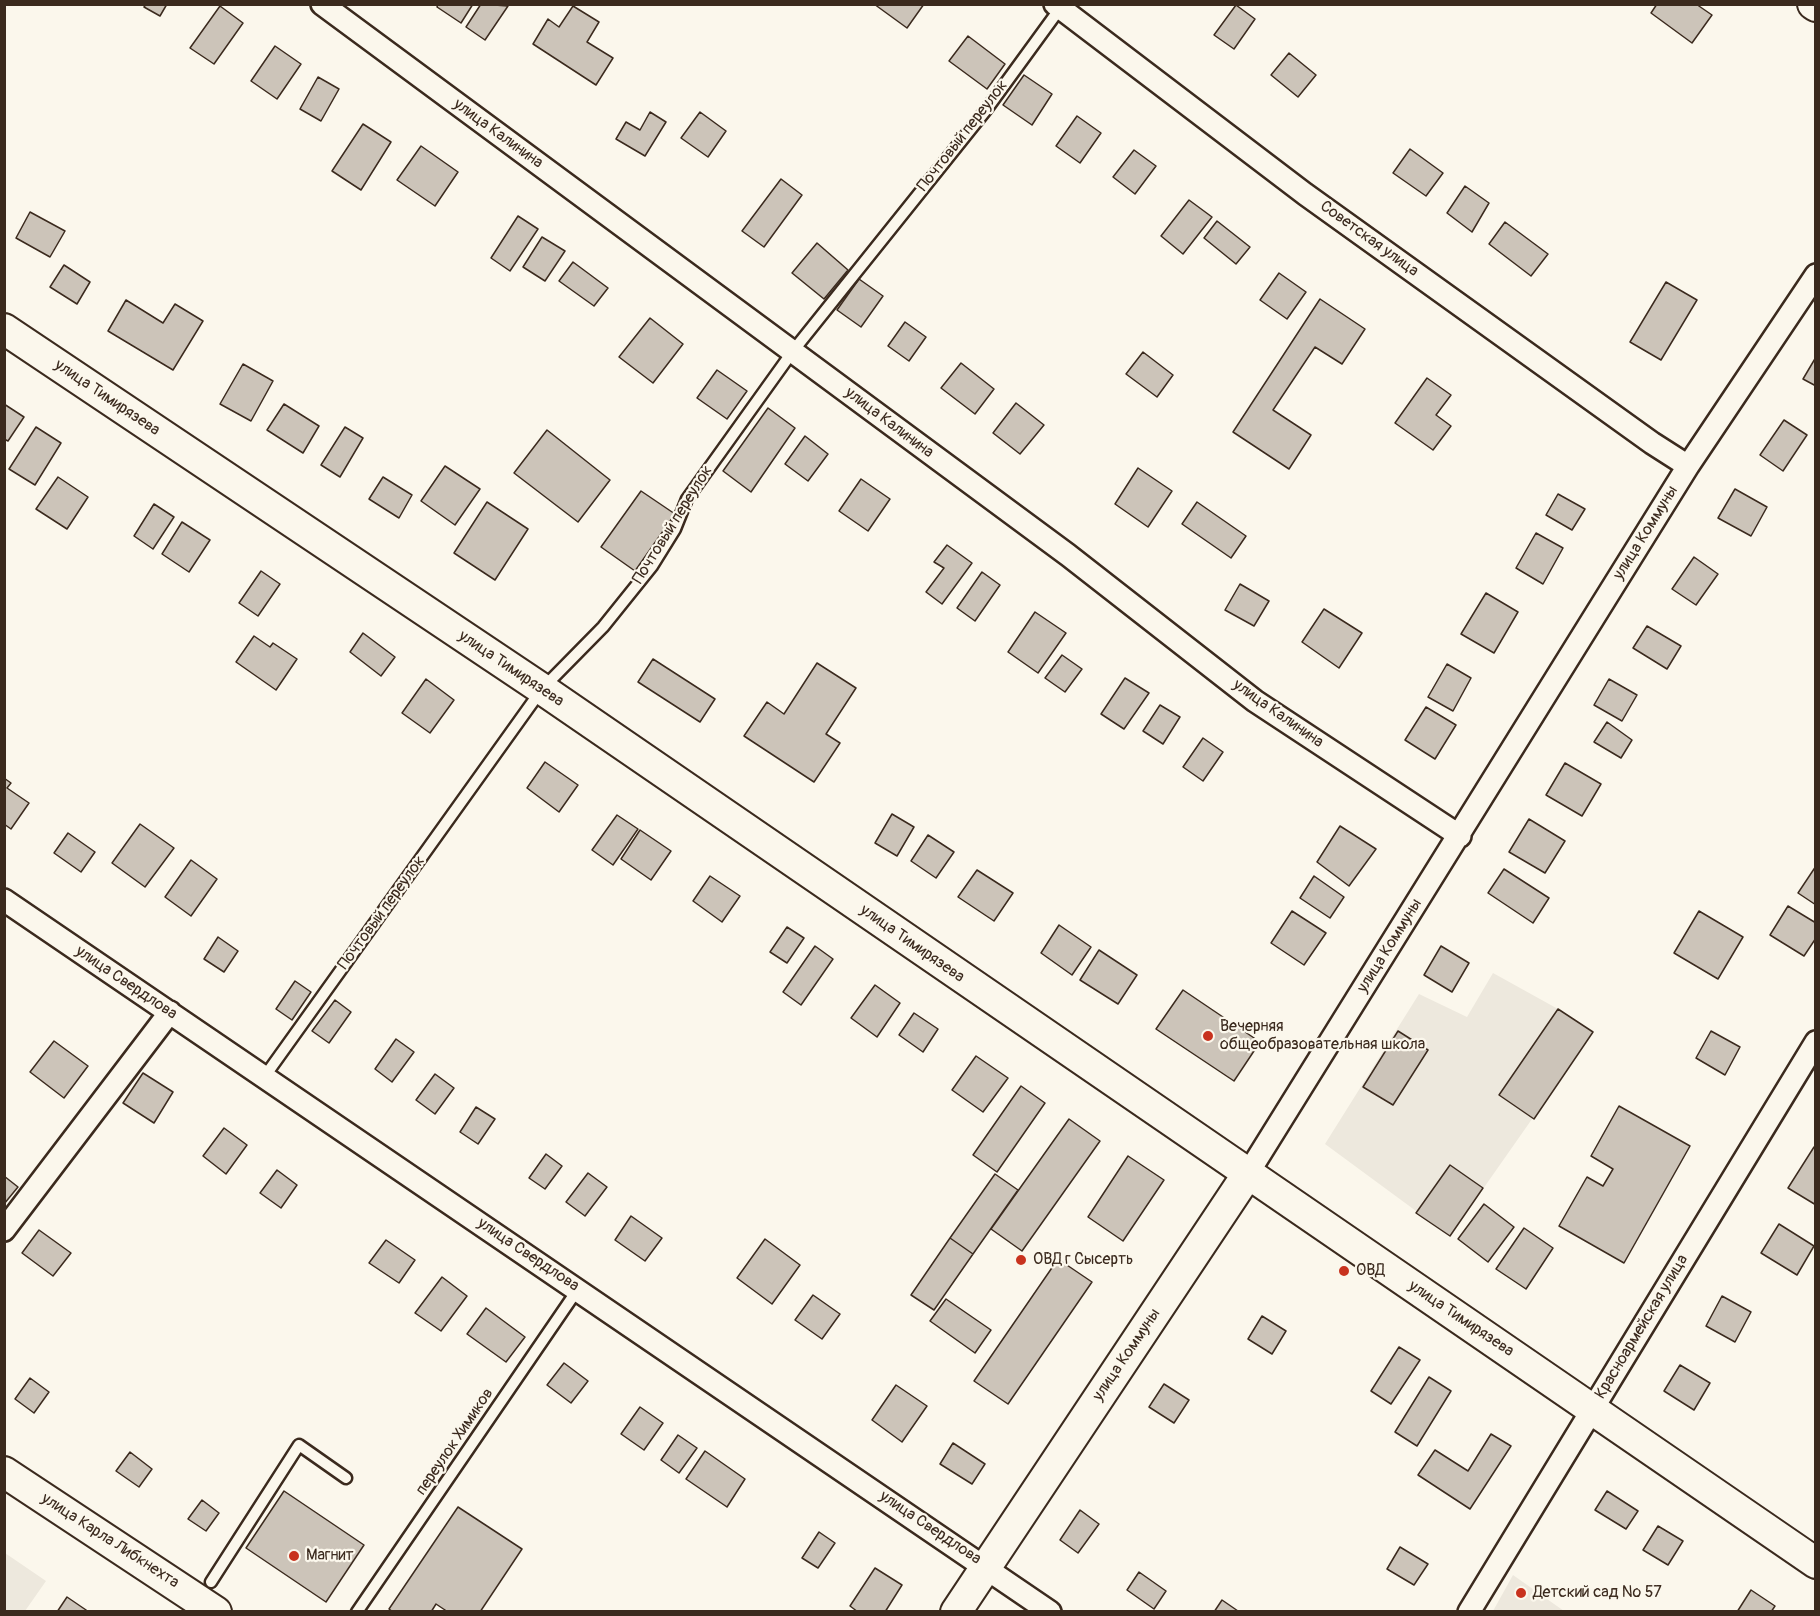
<!DOCTYPE html>
<html>
<head>
<meta charset="utf-8">
<style>
  body { margin:0 }
  #map { position:relative; width:1820px; height:1616px; overflow:hidden; background:#fbf7ec; font-family:Pangolin,sans-serif }
  canvas { display:block }
  .frame { position:absolute; inset:0; border:6px solid #3b2a1e; pointer-events:none }
</style>
</head>
<body>
<div id="map">
<canvas width="1820" height="1616"></canvas>
<div class="frame"></div>
</div>
<script>
const g = document.querySelector('canvas').getContext('2d');
g.lineJoin = 'round';
function paint(path, color) { g.fillStyle = color; g.fill(path, 'evenodd'); }
function stroke(path, color, width, dash) { g.strokeStyle = color; g.lineWidth = width; g.lineCap = dash ? 'butt' : 'round'; g.setLineDash(dash || []); g.stroke(path); }
function write(font, color, halo, rows, align = 'center') {
  g.font = font + ' Pangolin,sans-serif'; g.lineWidth = 4.5; g.setLineDash([]); g.textBaseline = 'middle'; g.strokeStyle = halo; g.fillStyle = color; for (const [text, x, y, turn = 0] of rows) {
    g.save(); g.translate(x, y); g.rotate((+turn || 0) * Math.PI / 180); g.textAlign = isNaN(turn) ? turn : align; if (halo) g.strokeText(text, 0, 0); g.fillText(text, 0, 0); g.restore();
  }
}
paint(new Path2D(`
  M1493 973 1558 1009 1593 1032 1450 1236 1325 1144 1419 994 1467 1017Z
  M5 1553 46 1581 25 1611H5Z
  M1513 1575 1564 1611H1493Z`), '#ede8dd');
const building = new Path2D(`
  M146 4H167L160 16 144 7Z
  M438 4H473L461 23 437 7Z
  M481 4 508 6 485 40 466 27Z
  M874 4H924L907 28Z
  M1657 4H1696L1712 15 1692 43 1651 13Z
  M1236 5 1255 19 1234 49 1214 35Z
  M220 6 243 23 214 64 190 48Z
  M573 6 599 22 587 42 613 58 596 85 533 44 548 19 559 27Z
  M968 36 1005 64 987 89 949 61Z
  M275 46 301 64 277 99 251 81Z
  M1289 53 1316 75 1298 97 1271 75Z
  M1024 75 1052 94 1032 125 1003 105Z
  M318 77 339 89 321 121 300 109Z
  M650 112 666 122 645 156 616 139 626 122 640 130Z
  M700 112 726 131 708 157 681 138Z
  M1077 116 1101 133 1080 163 1056 146Z
  M363 124 391 142 361 190 332 171Z
  M421 146 458 172 435 206 397 180Z
  M1410 149 1443 173 1426 196 1393 173Z
  M1134 150 1156 166 1135 194 1113 177Z
  M781 179 802 195 764 247 742 231Z
  M1465 186 1489 203 1472 232 1447 213Z
  M1189 200 1212 217 1183 254 1161 236Z
  M30 212 65 231 50 257 16 238Z
  M518 216 538 229 510 271 491 258Z
  M1217 221 1250 247 1236 264 1204 238Z
  M1505 222 1548 254 1531 276 1489 244Z
  M542 237 565 251 545 281 523 267Z
  M817 243 848 270 824 299 792 273Z
  M573 262 608 288 594 306 559 281Z
  M64 265 90 282 77 304 50 287Z
  M1279 273 1306 292 1287 319 1260 300Z
  M859 279 883 296 861 327 837 310Z
  M1666 282 1697 300 1661 360 1630 342Z
  M1320 299 1365 329 1342 364 1315 347 1273 410 1311 435 1289 469 1233 432Z
  M126 300 163 323 175 304 203 321 173 370 108 331Z
  M650 318 683 344 653 383 619 357Z
  M905 322 926 337 909 361 888 346Z
  M1143 352 1173 375 1157 397 1126 374Z
  M1816 357V386L1803 379Z
  M961 363 994 389 975 414 941 388Z
  M243 364 273 381 251 421 220 404Z
  M717 370 747 391 727 419 697 398Z
  M1427 378 1451 395 1436 415 1451 426 1433 450 1395 423Z
  M1016 403 1044 425 1020 454 993 433Z
  M4 404 24 417 8 441 4 439Z
  M284 404 319 426 303 453 267 430Z
  M768 408 795 428 751 492 723 471Z
  M1784 420 1807 435 1783 471 1760 455Z
  M36 427 61 443 35 485 9 469Z
  M345 427 363 438 340 477 321 465Z
  M547 430 610 480 578 522 514 473Z
  M805 436 828 454 808 481 785 464Z
  M445 466 480 489 455 525 421 501Z
  M1138 468 1172 491 1148 527 1115 504Z
  M58 477 88 497 67 529 36 509Z
  M383 477 412 495 399 518 369 499Z
  M861 479 890 499 868 531 839 511Z
  M1735 489 1767 507 1751 536 1718 518Z
  M641 491 675 514 635 571 601 547Z
  M1558 494 1585 509 1572 530 1546 515Z
  M487 502 528 529 495 580 454 553Z
  M1197 502 1246 536 1231 558 1182 524Z
  M154 504 174 517 153 549 134 536Z
  M182 522 210 540 189 572 162 554Z
  M1536 533 1563 548 1543 584 1516 568Z
  M947 545 972 563 942 604 926 592 944 568 934 562Z
  M1694 557 1718 574 1696 605 1672 589Z
  M261 571 280 584 258 616 239 603Z
  M982 572 1000 585 975 621 957 608Z
  M1240 584 1269 601 1254 626 1225 610Z
  M1486 593 1518 612 1494 653 1461 634Z
  M1324 609 1362 633 1339 668 1302 642Z
  M1035 612 1066 633 1038 673 1008 652Z
  M1647 626 1681 646 1667 669 1633 648Z
  M363 633 395 657 381 676 350 652Z
  M254 636 270 647 273 643 297 659 276 690 236 662Z
  M1062 655 1082 669 1065 692 1045 678Z
  M653 659 715 699 700 722 638 682Z
  M817 663 856 688 826 734 840 743 814 782 744 736 767 702 784 714Z
  M1447 664 1471 678 1453 711 1428 697Z
  M1125 678 1149 693 1124 729 1101 714Z
  M426 679 454 700 430 733 402 713Z
  M1609 679 1637 695 1622 721 1594 705Z
  M1160 705 1180 717 1163 744 1143 731Z
  M1426 707 1456 725 1435 759 1405 740Z
  M1607 722 1632 740 1621 758 1594 742Z
  M1203 738 1223 752 1203 781 1183 767Z
  M545 762 578 785 559 812 527 788Z
  M1565 763 1601 784 1582 816 1546 795Z
  M4 778 11 783 7 788 29 803 11 829 4 824Z
  M892 814 914 827 897 856 875 843Z
  M617 815 638 829 613 865 592 850Z
  M1529 819 1565 841 1545 873 1509 852Z
  M140 824 174 848 145 887 112 863Z
  M1340 826 1376 849 1349 886 1317 862Z
  M640 830 671 851 651 880 621 859Z
  M68 833 95 852 81 872 54 853Z
  M928 835 954 852 936 878 911 861Z
  M191 860 217 879 191 916 165 897Z
  M1816 866V905L1798 893Z
  M1504 869 1549 898 1533 923 1488 893Z
  M977 870 1013 893 994 921 958 897Z
  M710 876 740 896 722 922 693 901Z
  M1314 876 1344 897 1330 918 1300 898Z
  M1788 906 1816 923V938L1804 956 1770 935Z
  M1292 911 1326 933 1304 965 1271 943Z
  M1699 911 1743 937 1718 979 1674 953Z
  M1059 925 1091 947 1072 975 1041 953Z
  M787 927 804 938 787 963 770 952Z
  M218 937 238 951 224 972 204 959Z
  M815 946 833 959 801 1005 783 992Z
  M1441 946 1469 963 1452 992 1424 975Z
  M1099 950 1137 975 1118 1004 1080 980Z
  M295 981 311 992 292 1020 276 1009Z
  M875 985 900 1003 877 1037 851 1018Z
  M1183 990 1260 1042 1234 1081 1156 1029Z
  M335 1000 351 1012 329 1043 312 1031Z
  M1558 1009 1593 1032 1534 1119 1499 1095Z
  M914 1013 938 1029 923 1052 899 1035Z
  M1398 1031 1428 1050 1393 1105 1363 1087Z
  M1711 1031 1740 1047 1725 1075 1696 1058Z
  M396 1039 414 1052 392 1082 375 1069Z
  M54 1041 88 1066 64 1098 30 1072Z
  M976 1056 1008 1078 983 1112 952 1090Z
  M143 1073 173 1092 154 1123 123 1103Z
  M435 1074 454 1088 435 1114 416 1100Z
  M1021 1086 1045 1103 997 1172 973 1155Z
  M1619 1106 1690 1146 1624 1263 1559 1226 1587 1177 1603 1186 1613 1169 1591 1156Z
  M476 1107 495 1119 478 1144 460 1132Z
  M1069 1119 1100 1141 1022 1251 991 1229Z
  M224 1128 247 1145 226 1174 203 1156Z
  M1814 1147 1816 1148V1205L1788 1188Z
  M546 1154 562 1166 545 1189 529 1178Z
  M1128 1156 1164 1180 1123 1241 1088 1217Z
  M1450 1165 1483 1188 1450 1236 1416 1213Z
  M277 1170 297 1185 281 1208 260 1193Z
  M588 1173 607 1187 585 1216 566 1202Z
  M995 1174 1018 1190 973 1254 950 1238Z
  M4 1176 18 1187 4 1204Z
  M1484 1204 1514 1227 1488 1262 1458 1239Z
  M631 1216 662 1238 645 1261 615 1240Z
  M1779 1224 1814 1246 1797 1275 1761 1253Z
  M1524 1228 1553 1248 1526 1289 1496 1269Z
  M39 1230 71 1253 53 1276 22 1253Z
  M950 1238 973 1254 934 1310 911 1295Z
  M765 1239 800 1265 772 1304 737 1278Z
  M386 1240 415 1260 399 1283 369 1263Z
  M1058 1259 1092 1282 1008 1404 974 1381Z
  M442 1277 467 1296 441 1331 415 1313Z
  M813 1295 840 1314 822 1339 795 1320Z
  M1722 1296 1751 1312 1735 1342 1706 1326Z
  M946 1299 991 1330 975 1353 930 1321Z
  M486 1308 525 1337 506 1362 467 1334Z
  M1262 1316 1286 1331 1272 1354 1248 1339Z
  M1399 1347 1420 1360 1391 1404 1371 1391Z
  M564 1363 588 1381 571 1403 547 1385Z
  M1680 1365 1710 1383 1694 1410 1664 1391Z
  M1429 1377 1451 1391 1417 1446 1395 1432Z
  M30 1378 49 1392 34 1413 15 1399Z
  M1164 1384 1189 1400 1174 1423 1149 1407Z
  M896 1385 927 1406 902 1442 872 1420Z
  M640 1407 663 1423 644 1450 621 1434Z
  M1491 1434 1511 1446 1470 1509 1418 1475 1435 1450 1468 1471Z
  M678 1435 697 1448 679 1473 661 1460Z
  M953 1443 985 1464 972 1484 940 1464Z
  M705 1451 745 1479 727 1507 686 1479Z
  M130 1452 152 1469 139 1487 116 1471Z
  M284 1491 364 1545 326 1602 246 1548Z
  M1607 1491 1638 1511 1626 1529 1595 1510Z
  M202 1500 219 1513 206 1531 188 1519Z
  M458 1507 522 1549 480 1612H448L436 1604 431 1612H393L389 1609Z
  M1080 1510 1099 1524 1078 1553 1060 1540Z
  M1658 1526 1683 1541 1668 1565 1643 1550Z
  M819 1532 835 1543 818 1568 802 1558Z
  M1400 1547 1428 1564 1414 1585 1387 1569Z
  M875 1568 902 1585 885 1612H858L850 1606Z
  M1139 1572 1166 1591 1154 1609 1127 1590Z
  M1751 1590 1775 1606 1771 1612H1737Z
  M67 1597 89 1612H57Z
  M1222 1600 1238 1611V1612H1214Z`);
paint(building, '#ccc4b9');
stroke(building, '#3b2a1e', 1.5);
const lane = new Path2D(`
  M265 1076 542 689 603 627 652 566 675 529 687 499 793 351 986 110 1061 7
  M211 1582 299 1445 346 1478
  M357 1612 578 1289`);
const street = new Path2D(`
  M322 4 1068 555 1255 701 1460 836
  M1055 4 1305 194 1652 443 1688 466
  M4 900 1050 1612
  M1247 1175 1688 466 1816 275
  M4 1230 170 1012
  M1469 1612 1816 1042`);
const secondary = new Path2D(`
  M1813 4 1816 6
  M4 329 542 689 1816 1563
  M4 1472 216 1612
  M956 1612 1247 1175`);
stroke(lane, '#3b2a1e', 15);
stroke(street, '#3b2a1e', 26);
stroke(secondary, '#3b2a1e', 34);
stroke(lane, '#fbf7ec', 10);
stroke(street, '#fbf7ec', 21);
stroke(secondary, '#fbf7ec', 30);
for (const [x, y, r, color] of [
  [1208,1036,6,"#c8321e"],
  [1021,1260,6,"#c8321e"],
  [1344,1271,6,"#c8321e"],
  [294,1556,6,"#c8321e"],
  [1521,1593,6,"#c8321e"]
]) { const dot = new Path2D(); dot.arc(x, y, r, 0, 2 * Math.PI); g.fillStyle = color; g.fill(dot); stroke(dot, '#fbf7ec', 2); }
write('16px', '#3b2a1e', '#fbf7ec', [
  ["улица Калинина",498,134,36],
  ["Почтовый переулок",963,136,-52],
  ["Советская улица",1369,239,36],
  ["улица Тимирязева",107,398,34],
  ["улица Калинина",889,423,37],
  ["Почтовый переулок",673,525,-58],
  ["улица Коммуны",1646,533,-58],
  ["улица Тимирязева",511,669,34],
  ["улица Калинина",1278,714,35],
  ["Почтовый переулок",382,913,-54],
  ["улица Тимирязева",912,944,35],
  ["улица Коммуны",1390,946,-58],
  ["улица Свердлова",126,983,34],
  ["улица Свердлова",528,1255,34],
  ["улица Тимирязева",1461,1319,34],
  ["Красноармейская улица",1642,1327,-59],
  ["улица Коммуны",1127,1355,-56],
  ["переулок Химиков",455,1442,-56],
  ["улица Свердлова",930,1528,34],
  ["улица Карла Либкнехта",110,1541,33]
]);
write('16px', '#3b2a1e', '#fbf7ec', [
  ["Вечерняя",1220,1027],
  ["общеобразовательная школа",1220,1045],
  ["ОВД г Сысерть",1033,1260],
  ["ОВД",1356,1271],
  ["Магнит",306,1556],
  ["Детский сад № 57",1533,1593]
], 'left');
</script>
</body>
</html>
